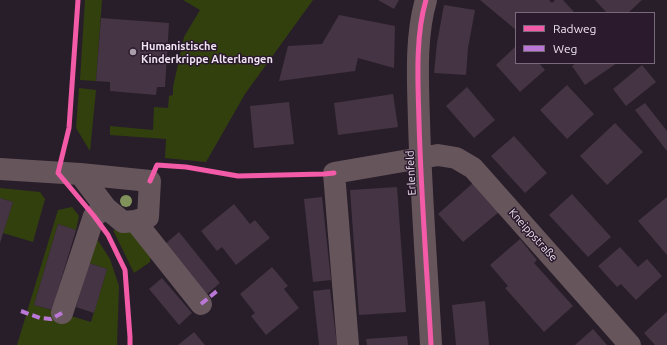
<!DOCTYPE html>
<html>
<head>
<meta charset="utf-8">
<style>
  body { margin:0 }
  #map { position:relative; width:667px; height:345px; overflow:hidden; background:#281e29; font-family:Ubuntu,sans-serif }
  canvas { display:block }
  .legend { position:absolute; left:515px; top:12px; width:140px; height:52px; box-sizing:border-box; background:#2b192d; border:1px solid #796a7b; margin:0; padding:5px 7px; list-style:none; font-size:12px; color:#efe3f0 }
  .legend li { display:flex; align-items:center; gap:8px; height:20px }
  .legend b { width:20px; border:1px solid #796a7b }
</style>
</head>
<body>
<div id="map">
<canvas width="667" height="345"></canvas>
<ul class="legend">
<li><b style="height:5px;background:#f35aa7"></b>Radweg</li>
<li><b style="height:5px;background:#ba77d6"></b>Weg</li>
</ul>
</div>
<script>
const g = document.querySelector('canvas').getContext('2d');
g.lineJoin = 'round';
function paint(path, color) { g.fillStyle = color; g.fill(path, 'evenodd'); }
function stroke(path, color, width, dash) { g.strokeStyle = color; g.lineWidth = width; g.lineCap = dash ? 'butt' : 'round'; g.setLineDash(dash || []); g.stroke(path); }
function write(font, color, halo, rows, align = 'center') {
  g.font = font + ' Ubuntu,sans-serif'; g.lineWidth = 3; g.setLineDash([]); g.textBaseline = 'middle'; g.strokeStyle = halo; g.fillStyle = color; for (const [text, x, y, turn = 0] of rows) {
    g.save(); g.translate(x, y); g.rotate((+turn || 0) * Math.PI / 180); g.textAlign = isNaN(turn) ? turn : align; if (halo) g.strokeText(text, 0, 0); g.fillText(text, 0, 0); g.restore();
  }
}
paint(new Path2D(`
  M85 0H102L96 81 80 80Z
  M183 0H313L245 94 206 162 165 158 166 139 110 135V126L153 130 154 107 168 108 169 96 173 95V87L184 37 200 10Z
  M79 88 96 90 90 151 76 128Z
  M0 188 40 192 45 199 33 242 3 233 13 202 0 198Z
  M72 207 79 216 76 230 58 224 34 305 91 322 107 269 89 263 97 239 110 259 119 286 117 345H17L58 210Z
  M113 230H132L151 253 150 262 134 273Z`), '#32400e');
paint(new Path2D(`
  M378 0H399L394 9Z
  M480 0H549L552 3 555 0H563L575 13H516V30Z
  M595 0H642L628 13H607Z
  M444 5 475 10 468 48 466 75 434 73 437 43Z
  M339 15 395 26 394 68 358 58 355 71 279 81 288 46 322 44Z
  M101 18 169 23 165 87H157L156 95 110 91V82L96 81Z
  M516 46V63H539L545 70 520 92 496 65Z
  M576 63H617L585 85 572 66Z
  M642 65 656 82 626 106 613 89Z
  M567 85 594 114 567 139 540 110Z
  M467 87 495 120 474 138 446 106Z
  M393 94 398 127 338 135 334 103Z
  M289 102 294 144 254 148 250 106Z
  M645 103 667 131V151L635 110Z
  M615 123 643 152 607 185 580 156Z
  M514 136 547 173 525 193 491 156Z
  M473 183 499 212 463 242 438 214Z
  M397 187 406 312 359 315 350 190Z
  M572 194 611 237 588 257 549 215Z
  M322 197 331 280 313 282 304 199Z
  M667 197V255L638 221Z
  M0 198 13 202 0 243Z
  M234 204 250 224 255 220 270 238 236 265 222 247 217 251 201 231Z
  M58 224 76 230 52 310 34 305Z
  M179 232 220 283 206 295 165 244Z
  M520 239 537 260 534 263 573 306 544 332 505 288 508 286 490 265Z
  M620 247 638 267 647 259 662 276 636 300 621 284 617 287 598 266Z
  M89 263 107 269 94 313 76 307Z
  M272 267 288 286 284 289 299 308 266 335 251 316 255 313 240 294Z
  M162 278 192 313 179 325 149 289Z
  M330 289 337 345H319L313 291Z
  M485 301 489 345H456L452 305Z
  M667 312V345H655L644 333Z
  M593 329 607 345H575Z
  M194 332 205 345H178Z
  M407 336 408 345H367L366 339Z`), '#453443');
stroke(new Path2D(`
  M426 0C415 37 418 83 419 121 421 196 427 270 431 345
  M0 169 80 174 150 181 148 217 135 221 123 222 106 208 80 174
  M135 221 201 304
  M62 313 94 216 106 208
  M348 345 334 173 438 155 456 158 473 168 630 345`), '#67555c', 22);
stroke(new Path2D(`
  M201 304 217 291
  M21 311 40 318 51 319 62 313`), '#ba77d6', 4, [8, 4]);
stroke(new Path2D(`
  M78 0 69 128 58 173 94 216 108 235 125 270 130 337V345
  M426 0C415 37 418 83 419 121 421 196 427 270 431 345
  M150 181 157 165 186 167 238 176 324 174 334 173`), '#f35aa7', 5);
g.fillStyle = '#81935a';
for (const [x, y] of [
  [126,201]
]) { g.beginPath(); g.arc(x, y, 6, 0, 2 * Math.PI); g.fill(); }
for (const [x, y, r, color] of [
  [133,52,4,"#a99eaa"]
]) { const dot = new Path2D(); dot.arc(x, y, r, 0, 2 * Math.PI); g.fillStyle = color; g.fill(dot); stroke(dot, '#2b192d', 1.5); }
write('bold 11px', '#efe3f0', '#2b192d', [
  ["Humanistische",141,46],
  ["Kinderkrippe Alterlangen",141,59]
], 'left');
write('11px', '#efe3f0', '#2b192d', [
  ["Erlenfeld",411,173,-93],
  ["Kneippstraße",533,235,48]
]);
</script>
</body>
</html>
